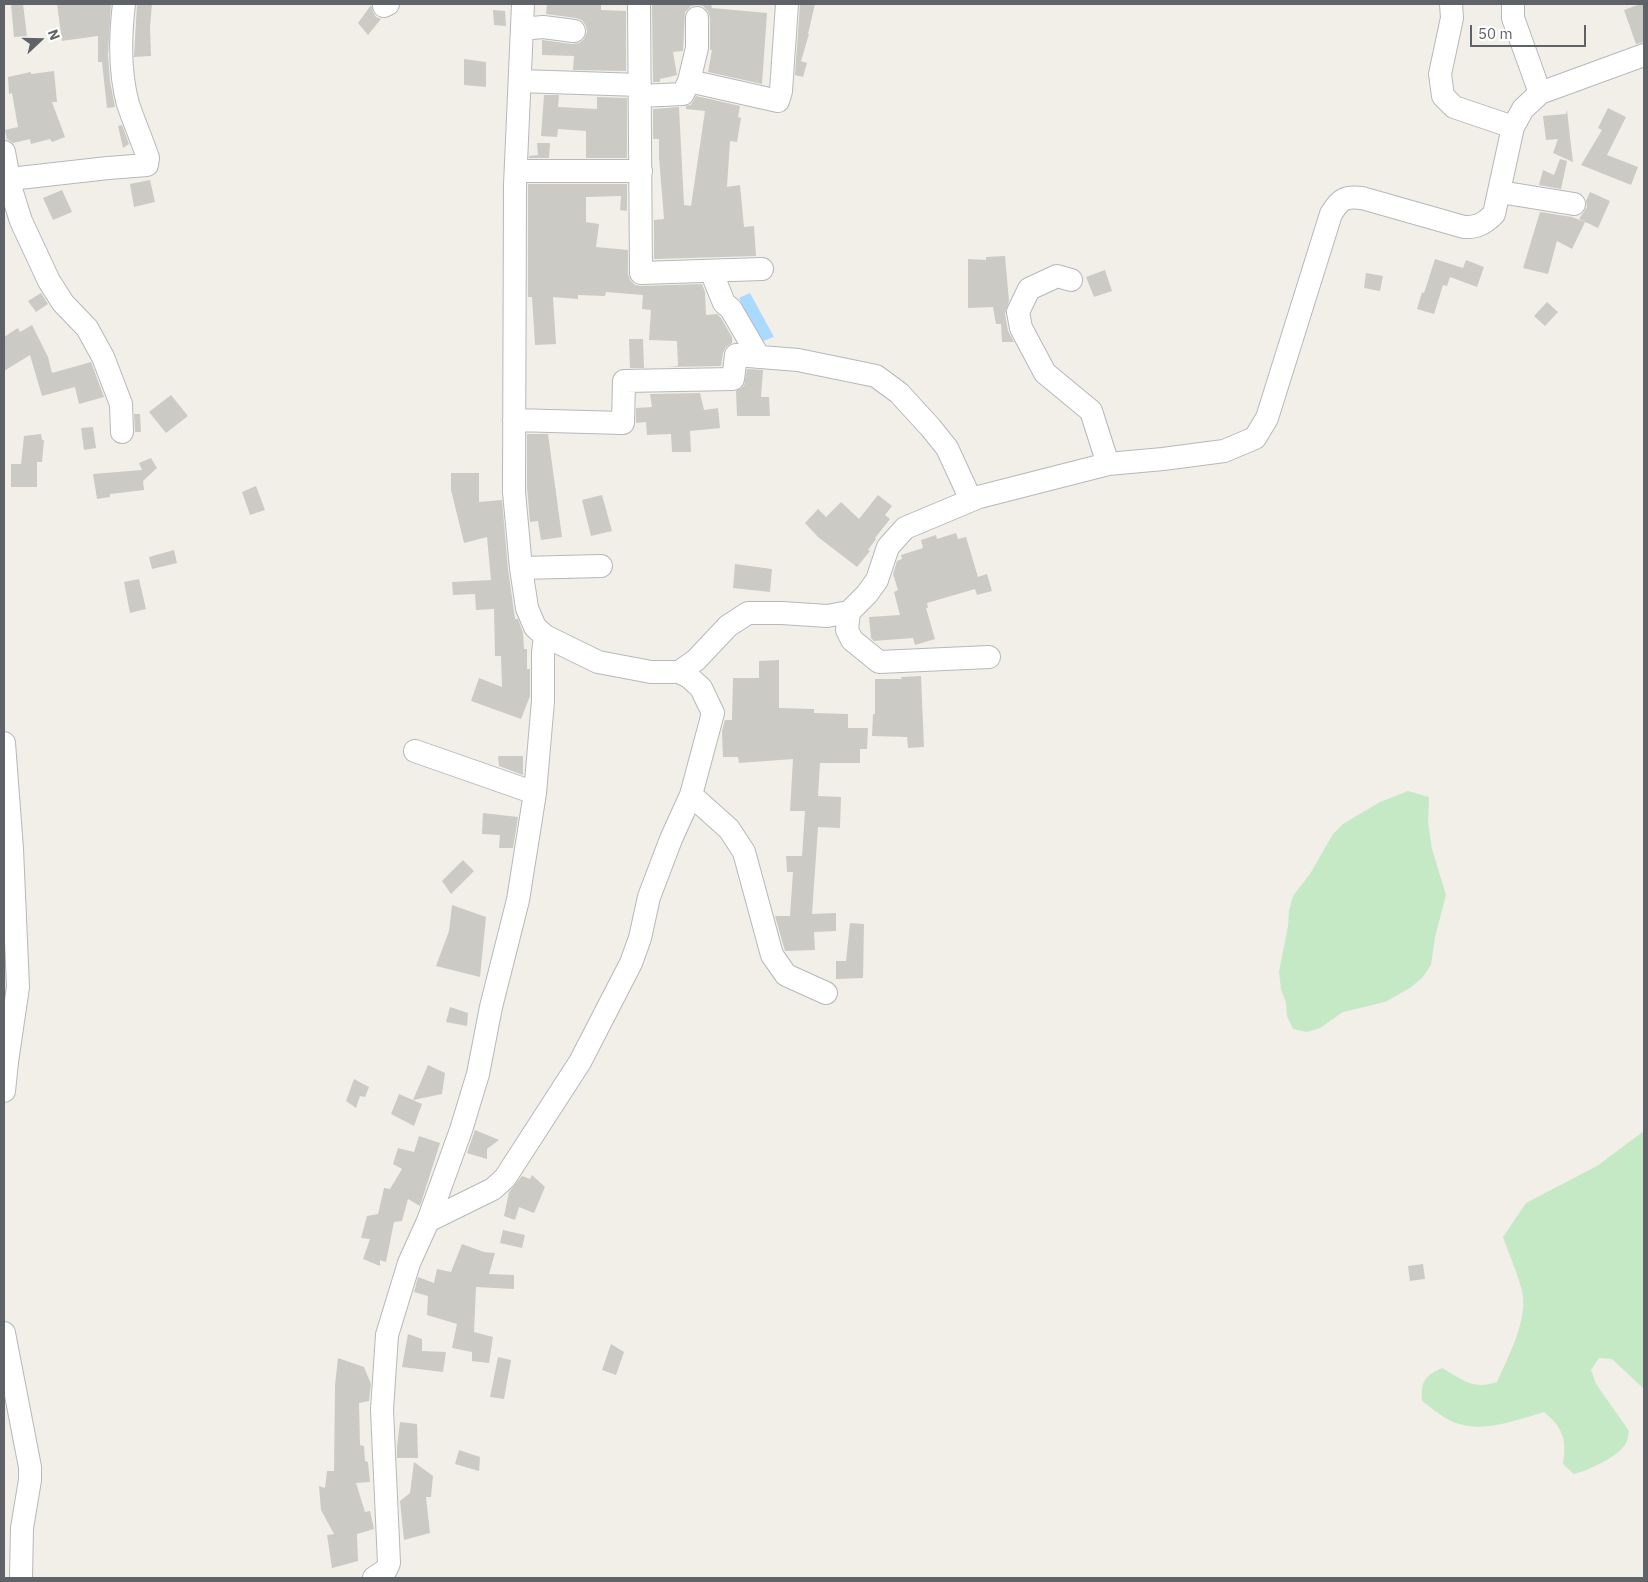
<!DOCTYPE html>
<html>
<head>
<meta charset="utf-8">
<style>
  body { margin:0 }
  #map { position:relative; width:1648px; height:1582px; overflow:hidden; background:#f1efe8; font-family:"IBM Plex Sans",sans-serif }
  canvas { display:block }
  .frame { position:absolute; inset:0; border:5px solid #5f6368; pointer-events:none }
  .north { position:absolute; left:15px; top:15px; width:50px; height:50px; -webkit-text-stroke:4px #fff; paint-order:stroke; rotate:69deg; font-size:14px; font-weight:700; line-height:20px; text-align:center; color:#5f6368 }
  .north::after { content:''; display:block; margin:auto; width:18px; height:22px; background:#5f6368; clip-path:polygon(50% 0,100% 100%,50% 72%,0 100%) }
  .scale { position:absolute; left:1470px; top:25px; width:116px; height:22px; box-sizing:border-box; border:2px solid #5f6368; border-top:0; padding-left:6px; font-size:15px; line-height:18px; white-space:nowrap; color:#5f6368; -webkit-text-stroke:4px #fff; paint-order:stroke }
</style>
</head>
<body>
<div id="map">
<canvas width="1648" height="1582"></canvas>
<div class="frame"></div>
<div class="north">N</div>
<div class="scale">50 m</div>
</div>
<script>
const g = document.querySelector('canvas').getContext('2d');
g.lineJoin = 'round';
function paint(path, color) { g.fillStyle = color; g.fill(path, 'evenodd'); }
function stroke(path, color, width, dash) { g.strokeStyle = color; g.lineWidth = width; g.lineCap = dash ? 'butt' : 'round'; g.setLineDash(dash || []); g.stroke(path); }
paint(new Path2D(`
  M1408 791 1429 797 1428 822 1432 849 1446 895 1435 937 1431 965 1422 978 1410 988 1385 1002 1343 1012 1320 1028 1307 1032 1293 1029 1287 1016 1286 1003 1281 989 1279 972 1288 926 1289 911 1293 896 1310 874 1333 834 1343 824 1380 802Z
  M1644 1131V1389L1612 1359 1599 1358 1591 1370 1596 1384 1629 1431C1628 1435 1628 1440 1626 1443 1620 1456 1587 1471 1574 1474L1563 1464C1567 1439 1563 1428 1544 1412 1516 1420 1488 1432 1459 1424 1445 1420 1433 1409 1422 1401 1421 1382 1424 1376 1442 1368 1463 1380 1472 1390 1497 1382 1508 1357 1526 1324 1523 1296 1521 1281 1508 1252 1503 1237L1526 1203 1597 1166Z`), '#c5e8c5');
paint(new Path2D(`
  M750 293 774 337 760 342 739 298Z`), '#aadaff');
paint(new Path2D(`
  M11 4H23L27 36 14 37Z
  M57 4H111L108 55 110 81 115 107 107 108 102 62H98V36L62 41Z
  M137 4H152L150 27 151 56 134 57Z
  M547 4H601V10L626 11V71L573 70 574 56 542 55V40L572 44 579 43 584 39 587 32 586 26 582 20 576 18 546 14Z
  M652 4H711L712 8 767 13 762 84 708 72 712 50H710V18L708 11 703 6 697 5 691 6 685 12 683 51 673 52 677 75 660 79V82H653Z
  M800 4H815L808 34H809L801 61 807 63 803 77 795 75Z
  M1640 4H1644V42L1636 44 1624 10Z
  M371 5 373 12 376 17 381 19 368 35 358 23Z
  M493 10 505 11 506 26 494 25Z
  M464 59 486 62V87L464 85Z
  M54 71 57 102H52L65 137 52 142 50 139 31 144 30 139 13 143 7 139 5 130 18 127 12 93 9 94 8 77 31 72V74Z
  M544 95H559L558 107 597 109V97L627 98V158H586V131L558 129 557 137 541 136Z
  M696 96 740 106 738 117 741 118 737 142 730 141 727 187 740 185 744 227 754 226 756 256 654 259V220L664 219 659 157V139H653V109L679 107 684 205 691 206 705 111 686 109V106L691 105Z
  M1608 108 1626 117 1607 155 1638 167 1631 185 1581 165 1602 130 1598 128Z
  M1567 110 1570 137 1573 162 1553 153 1558 139 1546 140 1543 116 1566 114Z
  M122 125 129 144 123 148 118 126Z
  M537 143H550L549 158H529V156L538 155Z
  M1560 159 1567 161 1561 189 1539 185 1543 170 1554 175Z
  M150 180 155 202 134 207 130 184Z
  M528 184H627V211L620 210 621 196 586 197V222L599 224 596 247 628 250V274L630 280 635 285 641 286 702 284 705 292 706 315 717 314 721 318 732 337V343L726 347 723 353 721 366 667 367 678 366 677 341 649 340 651 310 642 309 643 295 606 292 605 296 578 295V299L553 297 556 344 535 345 532 297H528Z
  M62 190 72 212 53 220 43 198Z
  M1590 192 1610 201 1598 228 1579 219 1587 207 1586 201Z
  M1540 212 1572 217 1585 222 1572 249 1557 241 1548 274 1523 268Z
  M1005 256 1009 301 1005 314 1008 331 1014 342H1002L1001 324H996L993 307 968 308V259L986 260V257Z
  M1435 259 1463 268 1466 260 1484 267 1477 287 1450 277 1447 286 1443 285 1434 314 1417 309 1422 292 1424 293Z
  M1105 270 1112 291 1094 297 1086 277Z
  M1366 273 1383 276 1380 291 1364 288Z
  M41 293 48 304 36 312 28 301Z
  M1547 302 1558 312 1545 326 1534 316Z
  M32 325 48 357 52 373 91 362 104 397 79 404 75 387 42 396 30 355 4 371V337L18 328 20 332Z
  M629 339H643L644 368H630Z
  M747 369 763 370 761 397H769L770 416H737L736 391 744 386Z
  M700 393 704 410 718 408 720 428 690 431 691 452H672L671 434 647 435 646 422 636 423V408L652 407 650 394Z
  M171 395 188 416 166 433 149 412Z
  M134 414H140L141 432H135Z
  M93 427 96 448 84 450 81 428Z
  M41 434 42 440H44L42 462H37V487H11V464H21L24 436Z
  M527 434H548L562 537 541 540 538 521 530 522 527 487Z
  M151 458 157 468 143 481 144 490 110 494V497L97 499 93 474 142 470 139 463Z
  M451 473H479V502L502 500 508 569 515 619H518L523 633 524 649H527V669H530V696L521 719 471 701 479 678 502 687 501 656H495L494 609 476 610 475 594 453 595 452 582 491 580 487 537 464 543 451 490Z
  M256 486 265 510 250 515 242 492Z
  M602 495 612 531 591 536 582 500Z
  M878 495 892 506 885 515 890 519 875 538 876 539 868 550 870 551 857 567 818 537 805 523 818 509 826 517 841 502 859 519Z
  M956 533 958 539 966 537 978 577 987 574 992 591 977 595 975 589 927 603 928 608H926L935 639 915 645 913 638 874 641 871 638 869 617 900 615 894 592 898 590 893 574 897 561 902 559 901 555 923 548 921 540 936 535 937 539Z
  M174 550 177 563 152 569 149 557Z
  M735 564 772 569 770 592 733 588Z
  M139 579 146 609 130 613 124 582Z
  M779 660V708L814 709V713L848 714V728H868L867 749H860V763H820L818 796 841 797 840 828 818 827 812 914 836 913V931L814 932 815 950 785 951 775 916H790L793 872H787L786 856H802L805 811H790L793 759 739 763 738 757H723L722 731 725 720H732L733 678H759V661Z
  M921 676 924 747 908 748 907 737 872 736 873 714H875V679H902L901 677Z
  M498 756H523V775L499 766Z
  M483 813 518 817 513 848H499L500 835 482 834Z
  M463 860 474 871 451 894 442 881Z
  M452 905 486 917 480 977 436 966 449 931Z
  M850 923 864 924 863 978 836 979V961H846Z
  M450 1007 468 1013 467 1026 446 1022Z
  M428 1065 445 1073 442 1094 413 1100Z
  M354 1079 369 1087 365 1097 360 1096 356 1108 346 1101Z
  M399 1094 422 1104 414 1126 391 1114Z
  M475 1130 499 1140 487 1149V1159L467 1153Z
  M419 1136 440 1143 420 1206 408 1199 402 1221 394 1222 386 1262 380 1260V1266L363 1259 370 1239 361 1238 367 1216 378 1214 384 1188 390 1189 402 1169 393 1164 398 1148 414 1152Z
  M532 1175 545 1187 534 1213 519 1207 515 1220 504 1216 509 1192 522 1176 530 1179Z
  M503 1230 525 1235 522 1248 500 1243Z
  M462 1244 484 1252 495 1253 489 1274 514 1275V1289L476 1287 474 1332 493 1337 489 1363 472 1361V1352L452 1348 457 1324 427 1315 428 1296 414 1292 418 1277 434 1283 437 1269 451 1272Z
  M1423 1264 1425 1279 1410 1281 1408 1266Z
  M408 1334 422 1339V1351L446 1352 443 1372 402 1367Z
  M611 1344 624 1352 616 1375 602 1370Z
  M498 1357 511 1360 504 1399 490 1397Z
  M338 1358 364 1367 371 1384 369 1401 359 1403 360 1445 364 1446 365 1461 368 1462 370 1482 356 1483 365 1512 370 1511 374 1529 357 1534 358 1561 332 1568 327 1535 334 1534 321 1510 319 1486 325 1488 327 1471H334L335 1385Z
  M400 1422 417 1424 418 1458H397V1447Z
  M459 1450 480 1457 479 1471 455 1464Z
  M414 1462 433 1476 431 1497H426L430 1533 404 1540 400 1501 410 1493Z`), '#cccac5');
const minor = new Path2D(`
  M639 4 641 273 762 269
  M1451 4 1452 18 1440 74 1443 96 1454 107 1513 127
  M1513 4V18L1540 93
  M384 6 388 4
  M522 29 543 27 574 31
  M520 81 640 85
  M689 81 697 48V18
  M640 96 683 94 689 81 778 101 781 91 787 4
  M4 152 11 189 21 221 49 281 63 303 87 328 103 357 121 404 122 432
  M516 171H641
  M10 179 108 168 147 165 148 158C142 140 134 122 128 104 119 71 120 37 124 4
  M1500 192 1574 204
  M711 271 724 303 731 309 759 357
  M1071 280 1057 276 1029 289 1018 312 1021 328 1045 373 1091 411 1108 464
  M514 420 623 423 624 381 733 379 736 355 798 360 876 376 899 393 931 428 947 448 971 500
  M521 568 601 566
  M849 612 847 630 852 640 879 662 989 657
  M679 672 696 660 728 626 748 613H782L827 616 849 612 867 594 877 580 888 547 905 528 979 497 1108 464 1163 459 1224 451 1255 438 1267 418 1331 214C1340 199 1345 196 1362 198L1464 227C1477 228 1485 223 1494 214L1513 127 1523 109 1540 93 1644 55
  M4 743 12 849 18 987 7 1062 4 1091
  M415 751 535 793
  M691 795 729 829 744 852 772 955 786 975 826 993
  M428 1221 461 1130 478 1074 491 1007 518 900 535 793 543 701V653L545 636
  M4 1333 30 1467V1480L22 1528 21 1578
  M374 1578 386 1570 389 1563 382 1410 387 1335 409 1263 428 1221 493 1189 505 1178 580 1062 631 963 640 938 649 897 671 839 691 795 713 713 701 688 689 677 679 672H651L598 662 545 636 535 627 527 608 521 568 514 492 515 185 523 4`);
stroke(minor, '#b5b8bc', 24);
stroke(minor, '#fff', 22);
</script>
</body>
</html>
